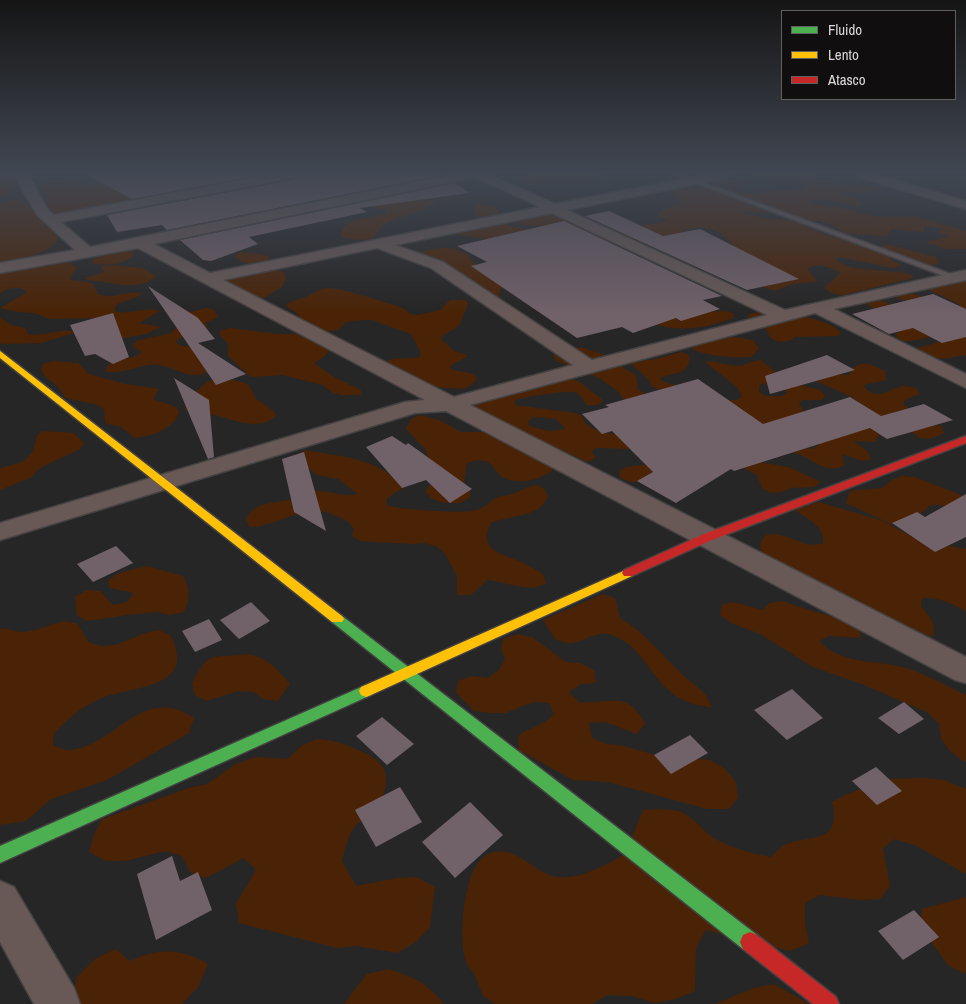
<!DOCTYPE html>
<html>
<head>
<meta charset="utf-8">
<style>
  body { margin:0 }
  #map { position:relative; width:966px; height:1004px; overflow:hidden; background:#272626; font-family:"Archivo Narrow",sans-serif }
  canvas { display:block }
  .legend { position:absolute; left:781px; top:10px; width:175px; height:90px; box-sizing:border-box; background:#100e0f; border:1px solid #615e5f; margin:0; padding:6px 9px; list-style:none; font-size:15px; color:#dad7d7 }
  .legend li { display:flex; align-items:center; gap:10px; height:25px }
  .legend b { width:25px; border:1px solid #615e5f }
</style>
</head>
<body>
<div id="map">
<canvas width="966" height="1004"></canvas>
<ul class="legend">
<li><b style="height:6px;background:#4caf50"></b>Fluido</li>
<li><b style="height:6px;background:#ffc107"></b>Lento</li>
<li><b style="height:6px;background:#c62828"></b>Atasco</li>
</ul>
</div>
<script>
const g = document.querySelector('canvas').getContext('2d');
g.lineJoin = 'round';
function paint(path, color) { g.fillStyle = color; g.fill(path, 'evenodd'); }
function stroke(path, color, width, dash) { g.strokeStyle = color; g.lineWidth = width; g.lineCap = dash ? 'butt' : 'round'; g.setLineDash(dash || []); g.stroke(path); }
paint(new Path2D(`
  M0 174H19L15 184 16 188 0 199Z
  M119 174H169L198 185C188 193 176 186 168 194L60 215 46 209 47 193 39 187 50 180 75 177 79 178 78 185H93L94 178 122 177Z
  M526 174H603L606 176C591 185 568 177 550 178 537 179 534 193 519 180Z
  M752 174H818L815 176 817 178 837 184 878 187 880 189C868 195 852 192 839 192L860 201 862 205 858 206 823 199 809 201 818 205 847 209 871 216 919 217 966 231V249H947L928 243V241L948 237 937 232 944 229 925 226 924 232 891 229 888 235 882 236 845 233 827 222 814 221 779 211 729 193 709 180 719 178 741 182 744 186 736 188 735 192 760 194 765 191 805 188 803 184 794 181 756 178Z
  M684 187C701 186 762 203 775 213L741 212 765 218 792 220 826 235 848 240 862 247 877 249 885 244 936 257 940 263 924 267 893 256 889 258 902 266 892 268 840 257 835 259 842 264 855 268 904 273 912 275 913 278 843 295 834 294 824 288 841 273C832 267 816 261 807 269L817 281C808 284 799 282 790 285 783 287 780 291 772 290 740 285 742 217 689 229 669 241 643 249 622 235V233L631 227 665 222 667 220 659 216 658 212 681 203 679 199 670 192Z
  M381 193 431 200 438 203 384 224 372 239 358 240 340 237C343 216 371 219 385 214L387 210C377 206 361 209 354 202Z
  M8 200C12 200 17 199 21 200 25 201 51 226 58 231L57 242C43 256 19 258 0 262V203Z
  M476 204 494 206 499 212 493 217 475 215 474 213Z
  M546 214 564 217 596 233 708 312 726 311 734 314 733 318C707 328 670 335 645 319L504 286 500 289 499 299 436 269 407 261V258C426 248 464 239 475 266L514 265 488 239 445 233 499 222 526 230 550 226 522 225 515 219Z
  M119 248 131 250 134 255C125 265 107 265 93 264L92 261 101 253Z
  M240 252 261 254 270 257 264 263H244L235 257Z
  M64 260 77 268 70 278 72 280 92 283 98 294C113 300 126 290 141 293L140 296 117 304 114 311C129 316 144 306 160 311L139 323 161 327 146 334 118 339 99 320 93 318 50 319 34 313 18 312 0 308 27 292C20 285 7 287 0 294V300V265Z
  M107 265 142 268 156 276C141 293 107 281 88 280L85 278 105 272 101 267Z
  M265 267 283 272 286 278 282 287C275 291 268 295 262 299 252 304 226 287 222 279Z
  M966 279V330L911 341H902L897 337 896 334 899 331 891 315 869 306 862 300 879 299 892 305 914 303 891 296 903 291 961 307 959 304 921 286Z
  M323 288 339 289 365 296 403 308 410 314 418 315 440 310 450 300H466L468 304 459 326 442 336V340L454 351 468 356 450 366 452 370 470 373 477 377 475 382 465 389 436 387 387 366 385 362C395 356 407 360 419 357L421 353 411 334 372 320H363L346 322 338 330 311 334 300 321 298 314 286 306 288 303 308 296Z
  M207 308 214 310 218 317 205 323 207 326C199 336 184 333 175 342L179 345 195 348 211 369C193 384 177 367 159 365 140 363 123 376 105 371 110 356 132 362 142 352L133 346 136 341 171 333 183 322 190 312Z
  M762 311C783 315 827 316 841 333L837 336 795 337C790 343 776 344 770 337 768 335 768 332 766 329L747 321 749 314Z
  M0 317 10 325 25 328 29 335C45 336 62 328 77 332L41 343 4 344 0 343Z
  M229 328 278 334H295L323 342 328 351 326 355 314 363 334 377 361 390V395H342L333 393 323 385 282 375 251 377 228 356V344L219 334 220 331Z
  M966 334V355C951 357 927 365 918 348Z
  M734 337 753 340 759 349 751 357C738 358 694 357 688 344 703 339 719 339 734 337Z
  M566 346 584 348 615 359 616 364 636 375 638 389 657 403 628 404 616 390 599 378 555 360 553 352Z
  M681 352 689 355C692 376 671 372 660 378L664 382 727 400H737L742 397 737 387 705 362C716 360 725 366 737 366 744 366 752 361 760 360L777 373 800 385 820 390 825 395 822 400H802L799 404 806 415 800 447 812 449 819 445 816 439 830 407 881 432 875 442 853 441 868 452 871 459 863 461 842 454 844 466C819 476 809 450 784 452 774 452 763 458 753 461L789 467 821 482 814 487 791 488 782 492 771 493 762 488 756 474 737 465 642 482H631L620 478 619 471 626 467 658 463 666 391C647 388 655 385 644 375 640 371 635 368 631 364L634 360H652ZM762 383 782 387 787 392 783 396H765L759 392V387Z
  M53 361 78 363 89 374 125 384 159 389 153 399 176 407 179 411C176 429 151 436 135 438L121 427 105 423 104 409 98 405 66 398C62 394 61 391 58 387 52 380 44 379 41 369L43 364Z
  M860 364H869L885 371 886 380 863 385C877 404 891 387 904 386 908 386 912 387 916 388L920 394 906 399 903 403 920 420 942 427 944 433 930 439 919 438 905 427 883 419 850 396 816 381 820 374 849 375 854 367Z
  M566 376 581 383 603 400 598 405H587C583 400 581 394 574 392 566 390 524 397 515 400V405L575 413 583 417 584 422C595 432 606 434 620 434L630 449 596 448 592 452 596 458 587 462 545 442 505 431 475 410 476 404 489 397ZM534 417 556 419 566 429 548 431 529 426 528 421Z
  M216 378 243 382 249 385 256 399 274 411 276 416C255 434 229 416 205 413 198 412 193 414 186 410L185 405C192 395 204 382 216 378Z
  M420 415 439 420 461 432H492L554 468C545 479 520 485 507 479 489 472 497 454 467 463L464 483 470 490V497L461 503C447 503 434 504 425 491L436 479 425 449 406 429 411 419Z
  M42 431 74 433 84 443 80 449 48 464 37 470 32 477 0 490V468C21 463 34 461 36 437Z
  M306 450C345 458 374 456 404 487L387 498V506C406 509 467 516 482 508 488 505 492 499 498 497 501 496 506 496 509 495 521 492 525 486 538 485L545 490 548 497C537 519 511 514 491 523 478 549 498 553 519 561 527 565 535 569 543 574L546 583C530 594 505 581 487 580L471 595H457V576L444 552 436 546 424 543 412 544 360 541 352 536 354 529C349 521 344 519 336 516 305 501 280 526 250 527L246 520C253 500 277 504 294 499 301 497 308 491 316 491 331 490 343 498 358 494L338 479 317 475 304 465 297 455Z
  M903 476 915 477 966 497 957 506 931 505 905 526 891 524 846 503 850 491 882 488 894 479Z
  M819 502 883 521 920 541 966 549V612C951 602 940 598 922 598L921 607C931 617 936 623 933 637L903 625 761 554C756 519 791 540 806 544 812 545 817 544 823 544 826 527 806 518 794 509Z
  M147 566 183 576C190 588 190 599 184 612L170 615 157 612 128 615 86 621 77 615 75 597 87 590 100 591 113 605 127 602 134 593 110 588 108 580 119 573Z
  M603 594 615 598 620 618C645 633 661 654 681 673 694 687 704 687 712 707 651 703 654 650 612 635 596 630 586 641 571 643 567 644 561 641 556 640L543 620Z
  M783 601C807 611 835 615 858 626L861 638 829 636 819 641C842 666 879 659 909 669 929 676 947 686 966 695V763L950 751 941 738 939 724 927 712 862 684 813 667 760 634 731 623 720 615 722 605 733 602 763 610 769 603Z
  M65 621 78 624 88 642 101 646 116 645 145 633 159 630 171 636C198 691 129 685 97 700 80 708 67 720 54 733L53 745C58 747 64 750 68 750 113 749 142 682 194 718L189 733 107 780 51 799 26 821 0 825V629C9 628 15 632 23 632 38 631 51 624 65 621Z
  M517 634 532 637 566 662 580 663 594 670 596 683 581 684 569 692 579 702C610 705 626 689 645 723L637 734 605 722 589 723 592 738 607 744 624 746 658 756 710 760 725 769 736 782 738 798 729 809H707L608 782 573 780 519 750 518 736C531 726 542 727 554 714L549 703 533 702 506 713H489L474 711 456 693 458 681 472 676 488 678 499 670 505 659 501 649 503 639Z
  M248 654C269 658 276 669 290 683L278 701 263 699 253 692 238 691 206 701 195 695 192 684C209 648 214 659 248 654Z
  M316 739C337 740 349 746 367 754 395 768 389 793 371 813 367 818 360 821 356 825 348 834 345 850 342 861L356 886 397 878 416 877 435 887 430 927 416 942 397 953 357 946 337 948 239 923 236 904 256 870 244 858 206 878 190 872 182 856 165 851 125 861H106L89 852 94 835 102 819 189 788 207 784 236 764 255 757 288 759 300 747Z
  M923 778 944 780 966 789V874L917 846 895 839 883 848 890 886 880 899 860 900 820 895 805 903V923L809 943 790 951 706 930 696 948 695 991 675 999 655 1003 632 996 607 995 592 1004H495C492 1001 486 999 483 995 479 989 478 980 474 974 472 970 467 966 466 961 458 938 463 866 488 854 515 842 532 873 557 877 580 880 606 865 625 854L643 810C655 809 667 809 678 811 692 815 701 829 712 837 730 848 751 853 771 857 775 853 779 849 783 846 806 833 843 847 832 802L845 795 888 779Z
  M966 897V974L949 966 920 927 922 909Z
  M115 949 130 961C159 948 180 948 208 964L198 987 182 1004H74L76 978 95 959Z
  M389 969C415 978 426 982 444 1004H344L367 974Z
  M774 984 809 1004H715L754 988Z`), '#4a2306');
paint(new Path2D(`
  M85 174H266L132 199Z
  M301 174 442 175 167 230 162 225 117 232 107 215 293 180Z
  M455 183 470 193 360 208 367 212 249 237 258 244 211 261 203 260 180 240Z
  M609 211 663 236 700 229 799 279 747 290 585 216Z
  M564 221 722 296 703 300 720 309 681 321 676 318 633 333 622 327 577 338 471 266 487 262 457 246Z
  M148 286 198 318 215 339 198 343 246 374 216 385Z
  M933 294 966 309V337L942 343 913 328 889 334 852 314Z
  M113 313 129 357 113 364 95 354 85 356 70 325Z
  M827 355 855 370 770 394 765 376Z
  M174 378 209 400 214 457 208 459Z
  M698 379 763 424 850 397 881 416 924 404 953 420 887 439 870 428 734 471 731 469 676 503 637 481 653 472 612 431 602 434 582 414 609 407 605 405Z
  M392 436 406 445 408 443 472 489 450 503 426 480 402 488 366 447Z
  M304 452 326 531 294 512 282 459Z
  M966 494V537L935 552 892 523 917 512 925 517Z
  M116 546 133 563 93 582 77 564Z
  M251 602 270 621 239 639 220 620Z
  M209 619 222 640 195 652 182 631Z
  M792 689 823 718 787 740 754 710Z
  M904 702 924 719 899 734 878 718Z
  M382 717 414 744 387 765 356 736Z
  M690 735 708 753 671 774 654 755Z
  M876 767 902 791 877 805 852 781Z
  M400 787 422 822 376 847 355 810Z
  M470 802 503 835 455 878 422 842Z
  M172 856 180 881 198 872 212 910 156 940 137 874Z
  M914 910 939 937 903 960 878 931Z`), '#716169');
const lane = new Path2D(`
  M672 174H680L959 277 952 279Z`);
const street = new Path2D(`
  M14 174H27L29 176 48 210 54 215 275 174H299L293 178 61 222 90 247 455 174H488L555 204 709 174H732L726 178 567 210 785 310 966 270V280L834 309 966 374V388L815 313 470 405 966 657V683L955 680 446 411 415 413 0 540V523L405 402 425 400 138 248 0 273V263L75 250 37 215ZM475 177 540 207 210 273 154 244ZM552 213 767 315 592 360 443 262 395 245ZM377 248 431 268 573 365 454 397 223 280Z
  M856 174H874L966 201V209L858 177Z
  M0 881 14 887 74 988 80 1004H34L0 942Z`);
const fast = new Path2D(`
  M337 614 342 616 757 935 760 942 757 949 750 952 743 949 332 622 330 619 332 616Z
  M366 685 371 687 373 691 371 695 0 863V846Z`);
const slow = new Path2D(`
  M0 351 342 616 344 619 342 622H332L0 358Z
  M628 569 632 570 634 573 632 576 371 695 366 697 361 695 359 691 361 687Z`);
const jam = new Path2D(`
  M966 436V443L712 540 632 576H624L622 573 624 570 704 534Z
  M750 932 757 935 836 997 839 1004H813L743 949 740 942 743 935Z`);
stroke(lane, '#444242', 3);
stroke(street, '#444242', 3);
stroke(fast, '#444242', 3);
stroke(slow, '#444242', 3);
stroke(jam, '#444242', 3);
paint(lane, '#685957');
paint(street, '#685957');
paint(fast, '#4caf50');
paint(slow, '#ffc107');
paint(jam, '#c62828');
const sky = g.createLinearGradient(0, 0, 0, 314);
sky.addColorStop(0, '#151515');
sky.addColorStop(0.55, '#414752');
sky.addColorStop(1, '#41475200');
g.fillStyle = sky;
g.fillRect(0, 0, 966, 314);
</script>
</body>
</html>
